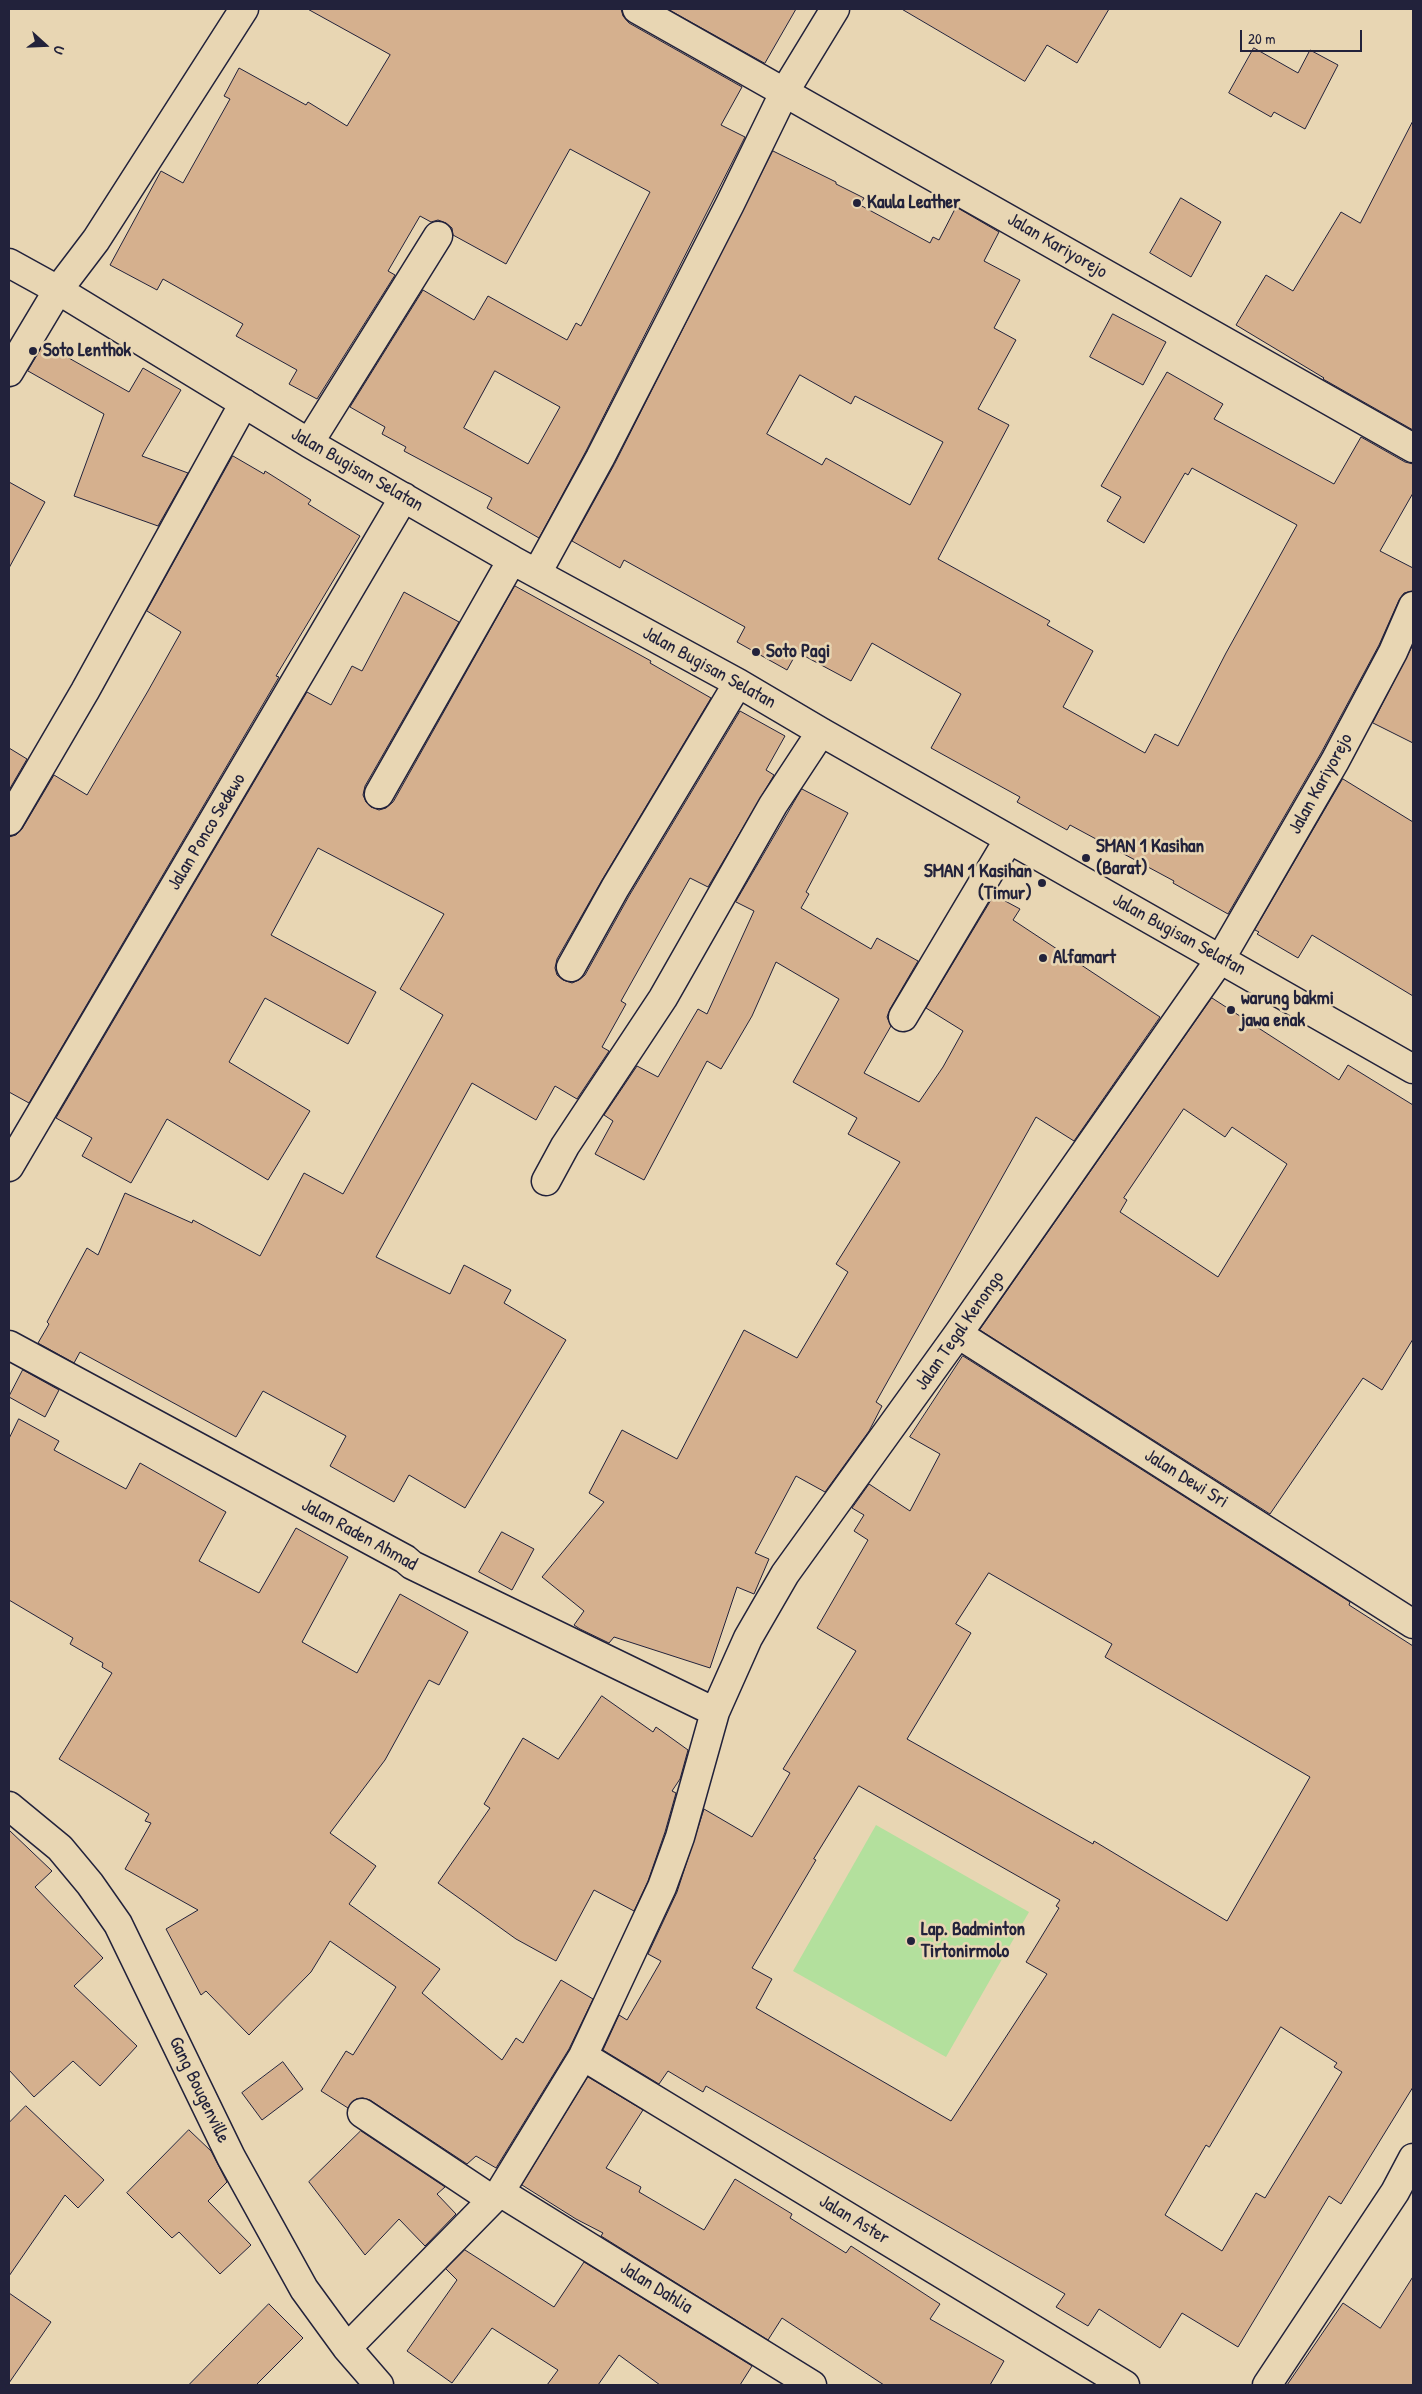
<!DOCTYPE html>
<html>
<head>
<meta charset="utf-8">
<style>
  body { margin:0 }
  #map { position:relative; width:1422px; height:2394px; overflow:hidden; background:#e8d6b3; font-family:"Patrick Hand",sans-serif }
  canvas { display:block }
  .frame { position:absolute; inset:0; border:10px solid #22223b; pointer-events:none }
  .north { position:absolute; left:20px; top:20px; width:50px; height:50px; -webkit-text-stroke:4px #e8d6b3; paint-order:stroke; rotate:110deg; font-size:14px; font-weight:700; line-height:20px; text-align:center; color:#22223b }
  .north::after { content:''; display:block; margin:auto; width:18px; height:22px; background:#22223b; clip-path:polygon(50% 0,100% 100%,50% 72%,0 100%) }
  .scale { position:absolute; left:1240px; top:30px; width:122px; height:22px; box-sizing:border-box; border:2px solid #22223b; border-top:0; padding-left:6px; font-size:15px; line-height:18px; white-space:nowrap; color:#22223b; -webkit-text-stroke:4px #e8d6b3; paint-order:stroke }
</style>
</head>
<body>
<div id="map">
<canvas width="1422" height="2394"></canvas>
<div class="frame"></div>
<div class="north">U</div>
<div class="scale">20 m</div>
</div>
<script>
const g = document.querySelector('canvas').getContext('2d');
g.lineJoin = 'round';
function paint(path, color) { g.fillStyle = color; g.fill(path, 'evenodd'); }
function stroke(path, color, width, dash) { g.strokeStyle = color; g.lineWidth = width; g.lineCap = dash ? 'butt' : 'round'; g.setLineDash(dash || []); g.stroke(path); }
function write(font, color, halo, rows, align = 'center') {
  g.font = font + ' "Patrick Hand",sans-serif'; g.lineWidth = 5; g.setLineDash([]); g.textBaseline = 'middle'; g.strokeStyle = halo; g.fillStyle = color; for (const [text, x, y, turn = 0] of rows) {
    g.save(); g.translate(x, y); g.rotate((+turn || 0) * Math.PI / 180); g.textAlign = isNaN(turn) ? turn : align; if (halo) g.strokeText(text, 0, 0); g.fillText(text, 0, 0); g.restore();
  }
}
paint(new Path2D(`
  M876 1825 1029 1912 946 2057 793 1971Z`), '#b3e09d');
const building = new Path2D(`
  M308 9H621L623 16 629 23 742 87 721 125 745 137 586 451 539 538 487 508 492 498 404 451 406 447 382 434 385 427 350 407 423 290 474 320 488 296 567 340 576 323 581 326 650 192 570 149 506 264 453 235 452 228 446 223 438 220 431 222 420 216 388 271 395 275 317 399 289 384 297 370 236 336 243 324 163 279 157 290 110 265 161 171 183 183 230 99 224 96 239 68 306 105 308 102 347 126 390 55ZM495 371 560 407 528 464 464 428Z
  M668 9H796L765 63Z
  M902 9H1109L1077 63 1047 45 1025 81Z
  M1254 48 1298 73 1310 50 1338 65 1305 129 1274 112 1271 117 1229 93Z
  M1413 121V430L1323 379 1324 378 1236 325 1266 275 1293 291 1341 212 1360 223Z
  M773 151 836 182V184L864 198 860 205 930 243 933 237 939 240 956 207 999 232 984 261 1020 280 994 328 1016 340 978 409 1009 425 938 559 1050 621 1047 625 1093 651 1063 707 1145 753 1155 734 1178 746 1226 653 1297 525 1192 468 1188 475 1185 473 1144 543 1107 521 1121 497 1101 486 1167 372 1223 404 1214 419 1334 484 1361 437 1405 462 1413 464V493L1380 551 1413 568V591L1404 593 1399 600 1379 645 1321 753 1228 914 1173 883 1174 881 1070 825 1067 830 1017 802 1020 797 931 748 961 694 872 643 851 681 797 652 787 670 737 642 745 627 624 560 620 568 572 541 614 465ZM800 375 851 404 855 396 943 442 910 505 826 458 822 465 767 434Z
  M1181 198 1221 222 1191 277 1150 253Z
  M1113 314 1166 342 1143 385 1090 357Z
  M44 344 129 392 143 368 181 390 142 456 188 473 158 526 74 496 104 414 28 371Z
  M233 456 264 474 265 471 311 500 308 504 360 536 276 676 279 677 29 1103 9 1092V837L16 835 22 829 54 775 87 795 148 691 181 632 147 611Z
  M9 482 45 502 9 568Z
  M515 586 651 661 650 663 711 698 602 880 557 959 555 968 557 975 563 980 572 983 579 980 585 975 629 896 740 711 785 736 766 770 774 775 708 887 690 878 621 1001 626 1004 602 1047 609 1051 577 1099 555 1086 536 1120 472 1083 376 1257 450 1294 464 1265 511 1290 504 1303 566 1340 465 1508 409 1475 394 1502 330 1466 346 1436 263 1391 236 1437 80 1352 74 1363 38 1343 49 1324 47 1322 87 1248 98 1255 125 1193 192 1223 193 1220 260 1256 304 1173 343 1194 443 1015 400 989 444 914 318 848 271 935 376 992 348 1044 265 998 229 1062 310 1111 268 1180 167 1119 131 1183 82 1156 92 1138 56 1118 307 692 331 705 352 666 362 671 404 592 459 622 365 786 363 795 366 802 371 807 379 810 386 808 393 802Z
  M1413 645V743L1373 723Z
  M9 748 27 759 9 790Z
  M1343 779 1413 822V996L1312 935 1298 958 1257 934 1259 932 1255 930Z
  M802 789 848 813 806 892 809 894 801 908 871 949 877 938 918 961 890 1009 887 1017 891 1026 864 1073 919 1102 943 1067 963 1031 926 1008 994 895 1020 909 1013 920 1160 1017 1074 1141 1036 1117 876 1402 882 1406 869 1431 825 1492 796 1476 755 1553 769 1559 754 1594 737 1587 710 1668 614 1637 609 1643 580 1629 574 1625 584 1611 542 1577 604 1502 589 1493 622 1430 677 1459 744 1330 797 1358 848 1272 836 1264 900 1162 848 1134 857 1118 793 1082 839 999 776 962 752 1016 721 1069 707 1061 644 1180 595 1154 613 1121 604 1115 637 1066 658 1077 698 1009 707 1014 754 911 736 902Z
  M1212 998 1339 1080 1348 1065 1413 1105V1339L1382 1390 1363 1378 1270 1514 980 1330ZM1184 1109 1225 1137 1232 1127 1287 1164 1218 1277 1120 1212 1127 1200 1124 1198Z
  M963 1356 1350 1602 1349 1605 1413 1646V2087L1341 2204 1329 2196 1238 2347 1182 2313 1160 2348 1099 2309 1088 2326 1056 2307 1065 2294 706 2086 703 2092 668 2071 659 2084 603 2050 619 2015 627 2020 661 1961 648 1954 677 1892 704 1809 752 1837 790 1773 783 1769 856 1651 817 1628 868 1540 854 1531 864 1515 852 1508 869 1484 910 1511 940 1454 910 1437ZM989 1573 1112 1644 1105 1657 1310 1777 1227 1921 1094 1841 1093 1844 907 1739 971 1633 956 1624ZM859 1786 1060 1900 1056 1906 1059 1908 1026 1962 1047 1974 951 2121 756 2008 772 1979 752 1968 816 1860 814 1859ZM1281 2027 1337 2063 1334 2067 1342 2072 1265 2198 1256 2193 1222 2251 1165 2215 1206 2145 1209 2147Z
  M23 1370 59 1390 45 1417 9 1397Z
  M19 1419 59 1441 54 1450 126 1489 140 1463 226 1512 199 1561 259 1593 296 1528 348 1557 302 1642 357 1673 400 1594 468 1632 439 1685 429 1680 385 1760 330 1833 376 1866 349 1904 440 1969 422 1993 502 2060 516 2038 523 2043 561 1980 593 1999 569 2049 496 2168 476 2156 467 2164 370 2100 363 2098 356 2099 348 2108 321 2091 346 2051 353 2055 396 1987 330 1941 311 1972 249 2035 206 1991 201 1995 166 1929 198 1910 125 1869 151 1823 145 1821 149 1814 59 1759 112 1673 102 1667 103 1663 70 1644 73 1638 9 1600V1439Z
  M502 1532 534 1549 512 1590 479 1572Z
  M602 1696 653 1732 656 1727 688 1750 680 1779 672 1791 676 1793 665 1832 648 1881 634 1911 594 1890 556 1961 516 1939 438 1883 490 1808 484 1804 523 1738 558 1759Z
  M9 1830 52 1871 35 1887 103 1958 74 1986 137 2046 100 2086 73 2061 34 2097 9 2070Z
  M283 2062 303 2089 262 2120 242 2093Z
  M588 2077 643 2110 606 2168 641 2187 639 2192 704 2230 735 2179 792 2214 790 2218 846 2253 851 2246 940 2304 930 2319 1004 2361 990 2385H884L782 2318 768 2340 601 2236 603 2233 576 2219 522 2185Z
  M26 2106 104 2180 78 2208 65 2195 9 2276V2123Z
  M189 2130 211 2151 227 2182 208 2201 251 2245 220 2274 179 2232 172 2238 127 2193Z
  M361 2131 445 2187 437 2194 456 2214 425 2246 399 2219 365 2255 309 2182Z
  M465 2250 554 2307 584 2262 752 2366 740 2385H660L619 2355 598 2385H547L558 2370 492 2328 452 2383 407 2351 457 2280 446 2269Z
  M1413 2277V2385H1287L1343 2303 1380 2328Z
  M9 2293 51 2322 9 2383Z
  M269 2304 303 2338 256 2385H189Z`);
paint(building, '#d5b08e');
stroke(building, '#22223b', 1);
const minor = new Path2D(`
  M637 9 1413 448
  M9 263 58 290 309 443 512 560 738 683 821 732 1413 1069
  M9 372 58 290 96 240 244 9
  M309 443 438 236
  M537 573 600 458 730 204 785 91 835 9
  M379 794 512 560
  M9 821 85 691 244 403
  M571 967 615 888 738 683
  M903 1017 1009 839
  M9 1167 404 497
  M546 1181 565 1146 663 998 773 805 821 732
  M958 1334 1413 1624
  M9 1345 405 1559 412 1565 715 1712
  M9 1806 60 1848 90 1884 118 1924 231 2157 304 2289 347 2348 379 2385
  M583 2056 1125 2385
  M362 2113 491 2199
  M500 2192 812 2385
  M347 2348 500 2192 583 2056 662 1887 680 1837 715 1712 748 1638 785 1574 958 1334 1221 958 1335 761 1393 652 1413 606
  M1267 2385 1395 2192 1413 2158`);
stroke(minor, '#22223b', 31);
stroke(minor, '#e8d6b3', 28);
for (const [x, y, r, color] of [
  [857,203,5,"#22223b"],
  [33,351,5,"#22223b"],
  [756,652,5,"#22223b"],
  [1086,858,5,"#22223b"],
  [1042,883,5,"#22223b"],
  [1043,958,5,"#22223b"],
  [1231,1010,5,"#22223b"],
  [911,1941,5,"#22223b"]
]) { const dot = new Path2D(); dot.arc(x, y, r, 0, 2 * Math.PI); g.fillStyle = color; g.fill(dot); stroke(dot, '#e8d6b3', 2); }
write('bold 19px', '#22223b', '#e8d6b3', [
  ["Kaula Leather",867,203],
  ["Soto Lenthok",43,351],
  ["Soto Pagi",766,652],
  ["SMAN 1 Kasihan",1096,847],
  ["(Barat)",1096,869],
  ["SMAN 1 Kasihan",1032,872,"right"],
  ["(Timur)",1032,894,"right"],
  ["Alfamart",1053,958],
  ["warung bakmi",1241,999],
  ["jawa enak",1241,1021],
  ["Lap. Badminton",921,1930],
  ["Tirtonirmolo",921,1952]
], 'left');
write('19px', '#22223b', '#e8d6b3', [
  ["Jalan Kariyorejo",1057,246,30],
  ["Jalan Bugisan Selatan",357,470,30],
  ["Jalan Bugisan Selatan",709,668,29],
  ["Jalan Kariyorejo",1321,784,-61],
  ["Jalan Ponco Sedewo",207,832,-59],
  ["Jalan Bugisan Selatan",1179,935,29],
  ["Jalan Tegal Kenongo",960,1331,-55],
  ["Jalan Dewi Sri",1186,1479,32],
  ["Jalan Raden Ahmad",359,1535,29],
  ["Gang Bougenville",199,2090,64],
  ["Jalan Aster",854,2220,31],
  ["Jalan Dahlia",656,2288,32]
]);
</script>
</body>
</html>
